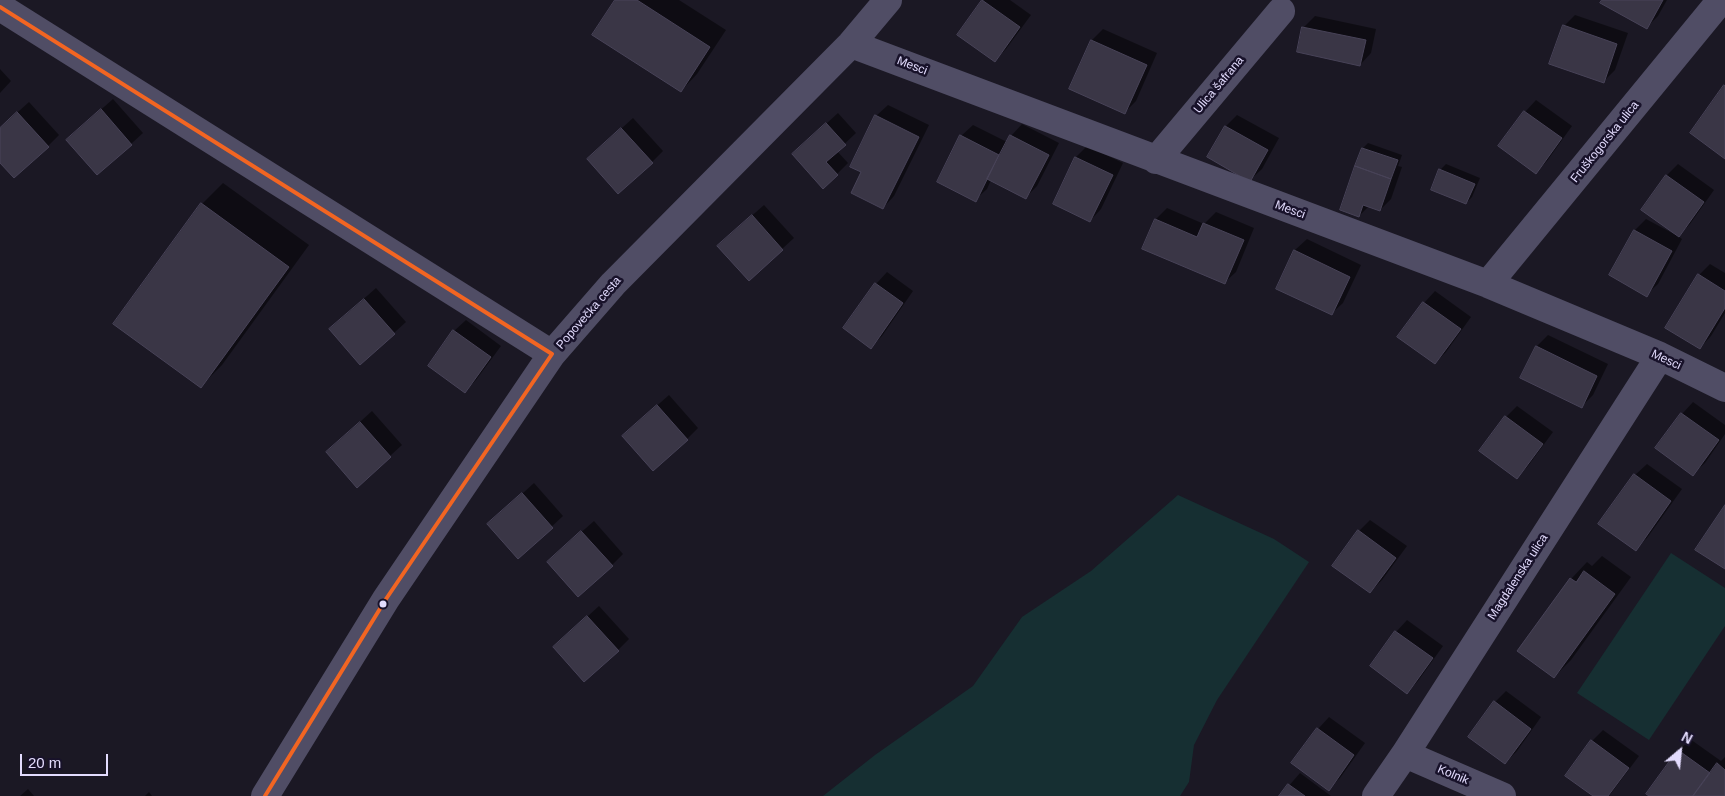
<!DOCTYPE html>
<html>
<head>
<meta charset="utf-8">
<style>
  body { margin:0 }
  #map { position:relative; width:1725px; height:796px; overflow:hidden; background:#1b1824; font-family:Helvetica,sans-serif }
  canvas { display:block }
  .north { position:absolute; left:1655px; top:726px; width:50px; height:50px; -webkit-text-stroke:4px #18122a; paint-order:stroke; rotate:28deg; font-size:14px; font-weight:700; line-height:20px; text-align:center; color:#e3dcfe }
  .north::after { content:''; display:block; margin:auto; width:18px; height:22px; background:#e3dcfe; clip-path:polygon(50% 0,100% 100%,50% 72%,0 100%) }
  .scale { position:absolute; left:20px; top:754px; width:88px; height:22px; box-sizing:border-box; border:2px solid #e3dcfe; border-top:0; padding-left:6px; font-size:15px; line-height:18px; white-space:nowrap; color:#e3dcfe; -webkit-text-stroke:4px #18122a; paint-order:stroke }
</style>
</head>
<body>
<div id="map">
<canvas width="1725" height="796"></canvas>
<div class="north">N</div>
<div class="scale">20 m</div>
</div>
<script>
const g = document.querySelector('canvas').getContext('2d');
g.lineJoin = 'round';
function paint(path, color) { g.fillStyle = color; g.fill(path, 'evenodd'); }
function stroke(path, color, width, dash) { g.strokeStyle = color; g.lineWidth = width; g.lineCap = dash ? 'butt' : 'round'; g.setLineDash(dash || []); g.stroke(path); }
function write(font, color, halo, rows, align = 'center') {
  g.font = font + ' Helvetica,sans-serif'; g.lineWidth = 5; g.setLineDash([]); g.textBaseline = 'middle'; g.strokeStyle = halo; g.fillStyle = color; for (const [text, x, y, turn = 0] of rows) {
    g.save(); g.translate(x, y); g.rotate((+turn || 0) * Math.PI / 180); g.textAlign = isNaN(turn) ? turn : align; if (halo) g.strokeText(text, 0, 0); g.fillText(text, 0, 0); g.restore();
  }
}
paint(new Path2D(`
  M1178 495 1274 539 1309 562 1217 700 1194 745 1189 782 1180 796H823L875 755 973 686 1022 617 1091 571Z
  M1671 553 1725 588V626L1649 740 1577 693Z`), '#162f32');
paint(new Path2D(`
  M616 0H679L726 30 697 74 681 91Z
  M984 0H1010L1031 15 1006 49 994 61 959 35Z
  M1603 0H1667L1658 16 1647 27Z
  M1575 15 1628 33 1615 70 1603 82 1564 26Z
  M1315 16 1376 29 1371 53 1360 65 1298 51 1304 27Z
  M1103 29 1157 53 1136 101 1125 112 1071 88 1092 40Z
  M0 69 11 81 0 93Z
  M113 99 143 133 98 174 79 129Z
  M1536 100 1572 126 1547 161 1536 172 1525 112Z
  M29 102 59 135 48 146 0 161V128Z
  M888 105 929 125 894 196 883 208 863 172 876 116Z
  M838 113 856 133 837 151 848 163 837 174 805 143Z
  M1237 115 1279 138 1262 169 1250 180 1209 157 1226 126Z
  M633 118 663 151 652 162 600 148Z
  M1022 124 1059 143 1037 186 1026 197 991 180 987 189 975 200 961 136 973 125 1007 142 1011 136Z
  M1368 143 1402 155 1398 166 1402 167 1391 199 1380 210 1369 206 1359 216 1341 210 1363 148Z
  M1087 146 1123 163 1101 209 1090 221 1054 203 1076 157Z
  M1446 164 1480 178 1472 197 1466 203 1440 170Z
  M1678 164 1714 190 1690 224 1678 236 1682 239 1658 284 1646 295 1610 275 1635 230 1646 219 1674 234 1675 233 1642 209 1667 175Z
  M223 183 309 245 222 365 201 386 202 204Z
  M764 205 794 238 782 249 730 235Z
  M1167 208 1204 224 1216 212 1254 228 1236 272 1224 283 1156 219Z
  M1307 239 1361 265 1343 303 1331 314 1277 288 1295 250Z
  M1710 264 1725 273V313L1711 336 1700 348 1699 275Z
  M887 272 913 291 882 336 871 347 876 284Z
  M376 288 406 322 361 363 342 318Z
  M1435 291 1471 317 1446 352 1435 363 1399 337 1424 303Z
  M466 320 501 346 476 380 465 391 454 331Z
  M1548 335 1608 364 1593 395 1582 406 1537 346Z
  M669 395 698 428 687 439 635 425Z
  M1693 402 1725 425V434L1705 463 1693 474 1657 448 1682 414Z
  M1517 406 1553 432 1528 466 1517 477 1506 417Z
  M372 411 402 445 357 486 339 441Z
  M1647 464 1682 489 1647 538 1635 549V475Z
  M534 483 563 516 519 557 489 524Z
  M1370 520 1407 546 1382 580 1370 592 1359 531Z
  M594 521 623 554 612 565 560 551Z
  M1602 556 1631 577 1571 660 1554 677 1571 579 1587 562 1592 566Z
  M599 606 629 639 618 650 566 636Z
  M1407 620 1443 646 1418 681 1407 692 1396 632Z
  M1506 691 1541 717 1517 751 1505 763 1495 702Z
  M1329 717 1365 743 1340 778 1328 789 1318 729Z
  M1603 730 1639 756 1609 796H1595L1592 741Z
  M1690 739 1721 761 1725 757V796H1651L1648 794 1679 751Z
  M1300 773 1331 796H1280Z
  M28 789 34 796H20Z
  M149 792 152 796H145Z`), '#0007');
const building = new Path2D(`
  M615 0H637L710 47 681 92 592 35Z
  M982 0 1020 27 995 62 957 35Z
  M1602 0H1663L1647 29 1600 3Z
  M1563 25 1617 44 1604 83 1549 64Z
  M1302 27 1366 40 1360 66 1297 52Z
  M1091 40 1147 65 1125 114 1069 89Z
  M1724 85 1725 86V159L1690 133Z
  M101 109 132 145 97 175 66 140Z
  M1524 111 1562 138 1536 174 1498 146Z
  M17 112 49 147 14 178 0 163V128Z
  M875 115 919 137 883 209 851 193 861 172 850 167Z
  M826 123 846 145 826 162 838 175 823 189 792 154Z
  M1225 126 1268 150 1250 182 1207 157Z
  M621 128 653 163 618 194 587 159Z
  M960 135 999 155 976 202 937 182Z
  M1010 135 1049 155 1026 199 987 179Z
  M1362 148 1398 160 1391 179 1355 166Z
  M1075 157 1113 175 1090 222 1053 204Z
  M1355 166 1391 179 1380 211 1363 205 1359 217 1340 210Z
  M1439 169 1475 184 1466 204 1431 190Z
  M1666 175 1704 202 1679 237 1641 210Z
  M201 203 289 267 201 388 113 324Z
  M752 215 783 250 749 281 717 246Z
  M1155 219 1197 237 1203 223 1244 240 1225 284 1142 249Z
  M1634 230 1672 251 1647 297 1609 275Z
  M1294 250 1350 277 1332 315 1276 289Z
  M1698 274 1725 291V308L1700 349 1665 328Z
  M875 283 903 303 871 349 843 328Z
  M364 299 395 334 360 365 329 329Z
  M1423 302 1461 329 1435 364 1397 337Z
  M453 330 491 357 465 393 428 366Z
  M1536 346 1597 376 1582 408 1520 378Z
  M657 405 688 440 653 471 622 436Z
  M1681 413 1719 440 1693 476 1655 448Z
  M1505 416 1543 444 1517 479 1479 451Z
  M360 422 391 457 357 488 326 452Z
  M1634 474 1671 501 1636 551 1598 524Z
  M522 493 553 528 518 559 487 524Z
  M1725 505V569L1695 550Z
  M1358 530 1396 558 1370 593 1332 566Z
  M581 531 613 566 578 597 547 562Z
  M1584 571 1615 594 1554 678 1517 651 1570 578 1576 582Z
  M587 616 619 651 584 682 553 647Z
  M1395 631 1433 658 1407 694 1370 666Z
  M1494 701 1531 729 1505 764 1468 737Z
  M1317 728 1354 755 1329 791 1291 763Z
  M1591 740 1629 768 1608 796H1593L1565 776Z
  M1678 750 1710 773 1693 796H1649L1646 794Z
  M1717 763 1725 770V796H1693Z
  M1288 784 1305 796H1279Z`);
paint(building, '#3a3646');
stroke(building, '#484358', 1);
stroke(new Path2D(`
  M0 7 552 354
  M851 44 1488 284 1660 356 1725 388
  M1156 160 1281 11
  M1488 284 1721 0
  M1405 754 1502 796
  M265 796 386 599 552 354 613 284 851 44 888 0
  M1376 796 1405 754 1660 356`), '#504d65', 28);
stroke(new Path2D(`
  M0 7 552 354 386 599 265 796`), '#f26522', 4);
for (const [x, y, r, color] of [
  [383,604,4.5,"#e3dcfe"]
]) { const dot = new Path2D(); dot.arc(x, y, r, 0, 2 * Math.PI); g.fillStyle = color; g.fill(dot); stroke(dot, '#18122a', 2); }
write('12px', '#e3dcfe', '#18122a', [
  ["Mesci",912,66,21],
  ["Ulica šafrana",1219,85,-50],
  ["Fruškogorska ulica",1605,142,-51],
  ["Mesci",1290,210,20],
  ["Popovečka cesta",589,313,-49],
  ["Mesci",1666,360,25],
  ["Magdalenska ulica",1518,577,-57],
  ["Kolnik",1453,775,23]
]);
</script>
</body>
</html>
